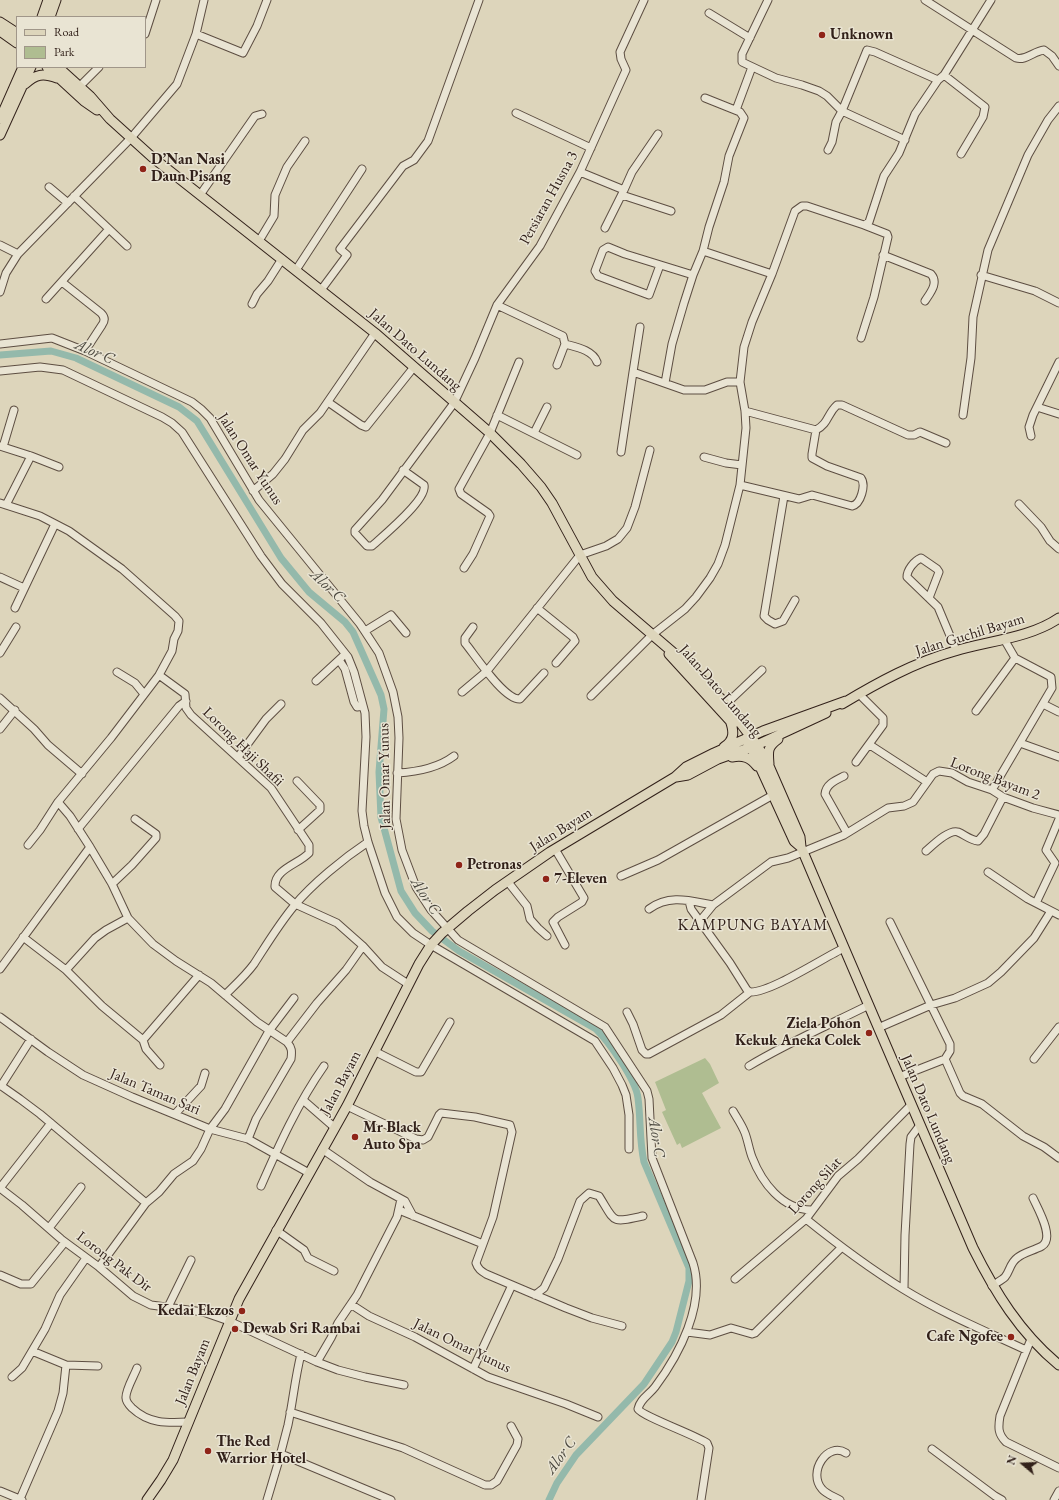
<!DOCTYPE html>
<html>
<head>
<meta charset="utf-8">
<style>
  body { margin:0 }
  #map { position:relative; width:1059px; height:1500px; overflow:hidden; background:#ddd5bb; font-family:"EB Garamond",serif }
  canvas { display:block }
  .legend { position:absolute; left:16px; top:16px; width:130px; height:52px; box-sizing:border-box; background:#e9e4d3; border:1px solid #a09689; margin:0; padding:5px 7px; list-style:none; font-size:12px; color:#32211a }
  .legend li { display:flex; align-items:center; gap:8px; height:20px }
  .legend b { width:20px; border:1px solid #a09689 }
  .north { position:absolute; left:1003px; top:1444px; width:40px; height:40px; -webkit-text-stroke:3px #e9e4d3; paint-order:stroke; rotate:289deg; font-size:11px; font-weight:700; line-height:16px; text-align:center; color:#32211a }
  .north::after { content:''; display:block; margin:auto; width:14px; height:18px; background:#32211a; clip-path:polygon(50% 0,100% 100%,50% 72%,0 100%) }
</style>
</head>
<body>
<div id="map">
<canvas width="1059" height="1500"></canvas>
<ul class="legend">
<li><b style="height:5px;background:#ddd5bb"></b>Road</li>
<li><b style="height:11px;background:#afbd91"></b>Park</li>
</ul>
<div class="north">N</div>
</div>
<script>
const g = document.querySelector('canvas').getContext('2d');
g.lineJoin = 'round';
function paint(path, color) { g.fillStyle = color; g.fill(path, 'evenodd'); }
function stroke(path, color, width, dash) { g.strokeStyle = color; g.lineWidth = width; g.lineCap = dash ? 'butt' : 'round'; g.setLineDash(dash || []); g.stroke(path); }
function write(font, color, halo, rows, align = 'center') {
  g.font = font + ' "EB Garamond",serif'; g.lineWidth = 3; g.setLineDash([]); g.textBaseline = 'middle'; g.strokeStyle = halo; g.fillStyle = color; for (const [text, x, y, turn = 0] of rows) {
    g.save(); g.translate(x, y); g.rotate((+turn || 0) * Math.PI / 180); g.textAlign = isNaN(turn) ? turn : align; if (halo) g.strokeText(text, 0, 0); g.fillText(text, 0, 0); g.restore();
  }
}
paint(new Path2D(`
  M705 1058 710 1064 719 1083 702 1093 721 1128 682 1148 680 1143 677 1145 662 1112 666 1110 655 1082Z`), '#afbd91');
stroke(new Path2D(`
  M0 355 51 351 76 358 179 407 197 421 281 558 309 592 345 622 353 632 381 695 384 709 379 772 381 817 401 891 415 913 432 931 459 951 596 1029C609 1042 636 1080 638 1098 641 1121 639 1139 644 1162L689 1268V1281L676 1332 672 1342 644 1384 576 1455 557 1483 549 1500`), '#94b9ab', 7);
const minor = new Path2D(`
  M768 0 742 54V62L776 78 802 85 819 91 827 96 842 111 905 140
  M925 0 1016 58C1026 61 1034 51 1044 50L1052 56 1059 66
  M709 13 750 38
  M145 34 156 0
  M196 34 243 53 257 26 267 0
  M944 75 985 107 983 117 961 154
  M79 87 99 67
  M736 110 752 67
  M516 113 591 148
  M828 150 832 142 836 122 842 111 867 50 875 52 938 80
  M580 172 624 190 632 172 658 134
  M49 187 68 203
  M200 195 255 116 262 114
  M622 195 671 211
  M74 196 127 246
  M605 228 623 192
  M259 241 274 216 275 195 287 167 305 141
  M0 245 18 254
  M703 251 772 274
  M883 255 931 274C939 283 930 293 925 301
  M660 265 649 295 598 276 595 271 603 250 608 247 625 254 693 275
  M296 270 362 169
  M981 275 1035 291 1059 303
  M62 282 101 313C105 317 105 321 102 325L85 351
  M321 290 347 255 340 249 403 166 414 160 428 141 479 0
  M0 292 6 273 18 254 131 138 177 84 196 34 204 0
  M46 299 109 229
  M252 304 257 294 268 281 282 259
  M497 305 563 336 565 344 557 365
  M861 338 874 297 888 237 887 234 864 225
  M0 344 52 338 85 351 192 402 201 409 210 418 259 500 360 624 379 653 393 692 398 717 399 738 396 819 402 850 416 887 431 910 458 940 605 1027 647 1091 649 1099 652 1158 693 1263C706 1304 679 1355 655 1387 649 1395 640 1399 638 1409 642 1416 695 1435 707 1443L709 1448 701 1500
  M565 344C576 347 593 350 597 362
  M0 371 40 367 63 370 162 417 172 423 182 432 261 556 282 584 321 623 348 657 354 672 365 713 366 737 362 811 364 826 368 842 385 893 397 917 413 933 431 945 595 1041 613 1068 622 1085 626 1095 629 1115V1149
  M633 372 640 327
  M665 383 672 344 684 303 693 275 703 251 709 227 724 182 729 156 744 118 740 112 705 98
  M328 402 361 425 366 427 414 367
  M1037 407 1059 414
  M497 415 577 455
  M963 415 971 358 973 317 988 250 1028 155 1048 120 1059 106
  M816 430C829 423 827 414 837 405H842L908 435H914L920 432 946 443
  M534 433 547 407
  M1031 436 1029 427 1033 415 1059 362
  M0 446 31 456 59 467
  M3 447 14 410
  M621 452 633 372 684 390H705L727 382H740
  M704 457 726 463 742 465
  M403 470 424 485C428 499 383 536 372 546H367L355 533V530L382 500 454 403 475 358 497 305 540 246 580 172 626 70 621 59 620 52 644 0
  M740 485 799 499 812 495 852 506C861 504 866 485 861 478L827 466 812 458V454L816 430 745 411
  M253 491 273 474 285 459 303 430 320 413 375 333
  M784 496 764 616 768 620 775 624 783 621 795 600
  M0 503 40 516 69 531 122 569 175 616 179 621 178 631 174 639 172 651 159 675 111 738 58 802 40 830 28 845
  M1019 504 1041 527 1050 541 1059 549
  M6 505 31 456
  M464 568 473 554 490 516 488 513 461 494 459 489 490 433 519 362
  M0 577 24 588
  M929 598 939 572 937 569 921 558C914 561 907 570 907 577L938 607 956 650
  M15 608 55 524
  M537 608 573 637 575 641 556 663
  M473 627 465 638V643C475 655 504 700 520 699L544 673
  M365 631 391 615 406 633
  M0 653 16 627
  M339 660 345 669 354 702 357 707 363 706
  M117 672 135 683 144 694
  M159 675 185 694 186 708 191 715 271 788 309 845V853C299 864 274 869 275 887L295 904 337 923 363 946 382 967 408 984
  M316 681 342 657
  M462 692 487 671 580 555 606 546 618 539 627 528 635 507 650 450
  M591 696 652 635 685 609 696 597 710 578 718 564 725 545 740 485 746 428 745 411 740 382 744 347 752 322 772 274 795 211 802 206H807L864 225 869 222 884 176 899 153 915 114 938 80 944 75 991 0
  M0 698 34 729 48 745 82 774
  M726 704 762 670
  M1043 704 1059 712
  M976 711 1015 658
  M0 729 15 710
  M1020 743 1059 757
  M870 745 927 782
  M238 757 266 719 281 704
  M856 762 883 725V718L859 694
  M397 773C416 772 438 768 454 756
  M844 776C836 780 826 784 825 794L847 833
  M297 781 320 805V810L298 830
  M992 790 1052 688 1051 677 1015 658 1004 639
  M58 802 70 816 90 847 112 884 128 918 153 944 176 961 211 983 257 1022 287 1042C292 1048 292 1051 291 1059L256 1119 248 1139
  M78 829 179 706 186 701
  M555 849 584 898 582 902 558 917 553 922 565 945
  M926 851C933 845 949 829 958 832 965 835 970 840 978 841L984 834 1003 797
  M988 872 1028 899 1059 915
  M621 876 658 860 773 795
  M508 882 527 906 530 919 538 928 547 936
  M112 884 132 865 156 838V834L135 819
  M689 901 691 909 730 963 747 990 750 992
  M1036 903 1055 863 1046 850 1059 819
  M649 909C670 894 690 901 713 905
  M700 921 713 905 771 862 788 858 844 835 888 808 904 806 913 802 933 774 939 771 952 773 968 782 992 790 1003 797 1033 808 1059 815
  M890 922 950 1044V1051L945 1059
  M23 937 66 970 102 1006 143 1040 146 1049 160 1065
  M0 969 90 847
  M66 970 95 938 106 930 128 918
  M750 992C770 993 823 958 844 948
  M225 995C235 985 246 975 254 964 267 944 279 924 294 906 312 884 344 858 368 842
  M627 1012 633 1024 642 1050 646 1054H649L721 1015 750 992
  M0 1017 48 1052 83 1075 132 1097 210 1129 248 1139 309 1173
  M878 1028 931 1005 955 998 988 983 1001 972 1034 938 1051 911
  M143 1040 199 975
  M287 1042 317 1003 346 970 363 946
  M374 1051 416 1072H421L450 1022
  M945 1059 960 1093 963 1096 982 1104 1023 1136 1044 1147 1059 1158
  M1034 1059 1059 1027
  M749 1066C787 1043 829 1025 869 1005
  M899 1077 945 1059
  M0 1085 20 1099 40 1114 146 1203
  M1 1086 31 1039
  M303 1100 334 1127
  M347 1106 416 1139 423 1140 428 1137 439 1115 441 1113 475 1117 510 1125 512 1132 493 1217 476 1263C478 1269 481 1271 486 1274L566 1308 592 1318 622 1326
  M733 1111C737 1118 742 1125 745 1133 748 1141 749 1149 752 1157 762 1183 782 1209 811 1210
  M175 1114 201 1086 205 1073
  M322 1149 370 1182 405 1201 413 1216
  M261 1186C279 1145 298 1103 324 1066
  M0 1188 22 1205 61 1239 99 1267 133 1296 151 1305 203 1312 229 1321 317 1362 338 1370 365 1377 404 1385
  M0 1188 51 1123
  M399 1210 483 1244
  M806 1219C837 1244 869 1268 903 1289 942 1313 985 1331 1026 1350
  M49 1228 81 1187
  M276 1230 304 1250 308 1258 334 1271
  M99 1267 146 1203 159 1192 174 1174 193 1161 201 1149 210 1129 225 1109 269 1031 294 998
  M0 1275 21 1284H31L65 1242
  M735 1279 806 1219 838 1176 858 1159 911 1105
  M992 1286C996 1283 1002 1280 1005 1277 1010 1271 1010 1263 1017 1258 1024 1252 1033 1251 1042 1246 1055 1238 1038 1209 1033 1198
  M904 1289 905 1235 910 1144 911 1137 920 1125
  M535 1295 544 1288 558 1259 580 1201 589 1193 599 1196C616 1223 610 1223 643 1216
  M352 1305 369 1316 415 1337 488 1377 566 1404 598 1417
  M168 1307 191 1260
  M687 1332 710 1335 731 1328 752 1334 755 1333 841 1248
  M1031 1339 1000 1416C998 1428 998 1434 1006 1442L1059 1468
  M32 1351 66 1365 98 1366
  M317 1362 331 1338 338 1323 357 1295 397 1217 401 1199
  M137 1368C134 1376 125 1391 126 1398 126 1402 129 1405 132 1408 149 1424 167 1423 188 1422
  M473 1369 512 1285
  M12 1377 22 1368 45 1329 60 1295 86 1258
  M290 1412 403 1448 485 1485H491L497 1481 517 1445 518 1439 511 1426
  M932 1449 995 1496 1002 1500
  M281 1454 391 1500
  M0 1491 22 1500
  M20 1499 58 1411 63 1393 66 1365
  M267 1500C275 1475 282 1450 288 1425 293 1401 295 1378 301 1354
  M840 1500C835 1497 826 1494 822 1489 807 1472 828 1441 846 1453
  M1054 1500 1059 1491`);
const major = new Path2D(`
  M42 17 48 0
  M50 17 56 0
  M0 22 17 33
  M0 31 17 43
  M47 67 84 101 97 110
  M58 67 90 96 110 119 152 157 375 333 490 433 521 464 541 487 552 503 592 577 613 601 683 661 726 704 757 745 769 766 800 837 801 847 818 887 973 1248C995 1292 1020 1333 1059 1365
  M25 84C36 74 43 73 57 78
  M0 119 23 67
  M0 135 31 67
  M669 654 733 724
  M842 704C877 683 915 662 955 651 988 641 1030 638 1059 618
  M747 742 751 747 794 841 801 847
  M724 747C735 740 734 731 730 720
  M732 757C743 755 750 757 757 766
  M769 764C768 751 767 747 778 739
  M676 777 688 775 718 759 757 745 826 713
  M147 1500 161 1480 173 1460 239 1299 347 1106 419 964 431 945 442 933 468 911 495 890 550 852 675 777 686 767 714 753 763 731 846 701`);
stroke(minor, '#5d4e42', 9);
stroke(major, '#32211a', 11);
stroke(minor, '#e9e4d3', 7);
stroke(major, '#ddd5bb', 9);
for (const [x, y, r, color] of [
  [822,35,4,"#8f2418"],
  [143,169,4,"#8f2418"],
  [459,865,4,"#8f2418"],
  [546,879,4,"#8f2418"],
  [869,1033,4,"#8f2418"],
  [355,1137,4,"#8f2418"],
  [242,1311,4,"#8f2418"],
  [235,1329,4,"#8f2418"],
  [1011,1337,4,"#8f2418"],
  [208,1451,4,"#8f2418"]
]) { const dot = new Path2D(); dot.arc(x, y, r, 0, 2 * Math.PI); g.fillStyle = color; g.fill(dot); stroke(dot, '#e9e4d3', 1.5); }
write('bold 15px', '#32211a', '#e9e4d3', [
  ["Unknown",830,35],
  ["D’Nan Nasi",151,160],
  ["Daun Pisang",151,177],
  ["Petronas",467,865],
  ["7-Eleven",554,879],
  ["Ziela Pohon",861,1024,"right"],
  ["Kekuk Aneka Colek",861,1041,"right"],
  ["Mr Black",363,1128],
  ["Auto Spa",363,1145],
  ["Kedai Ekzos",234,1311,"right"],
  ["Dewab Sri Rambai",243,1329],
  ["Cafe Ngofee",1003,1337,"right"],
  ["The Red",216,1442],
  ["Warrior Hotel",216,1459]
], 'left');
write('15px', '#32211a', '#e9e4d3', [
  ["Persiaran Husna 3",549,198,-61],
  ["Jalan Dato Lundang",415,350,41],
  ["Jalan Omar Yunus",250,459,57],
  ["Jalan Guchil Bayam",970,635,-17],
  ["Jalan Dato Lundang",720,691,49],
  ["Lorong Haji Shafii",243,747,44],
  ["Jalan Omar Yunus",385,776,-91],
  ["Lorong Bayam 2",995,779,21],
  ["Jalan Bayam",561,830,-32],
  ["Jalan Bayam",341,1083,-62],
  ["Jalan Taman Sari",155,1092,23],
  ["Jalan Dato Lundang",928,1109,67],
  ["Lorong Silat",815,1186,-48],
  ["Lorong Pak Dir",114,1262,37],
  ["Jalan Omar Yunus",462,1346,26],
  ["Jalan Bayam",193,1372,-68]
]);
write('italic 16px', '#4a473e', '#e9e4d3', [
  ["Alor C",94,352,23],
  ["Alor C",327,586,43],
  ["Alor C",425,896,57],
  ["Alor C",656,1137,81],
  ["Alor C",561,1456,-54]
]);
g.letterSpacing = '1px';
write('16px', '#32211a', '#e9e4d3', [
  ["KAMPUNG BAYAM",753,926]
]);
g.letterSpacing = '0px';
</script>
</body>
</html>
